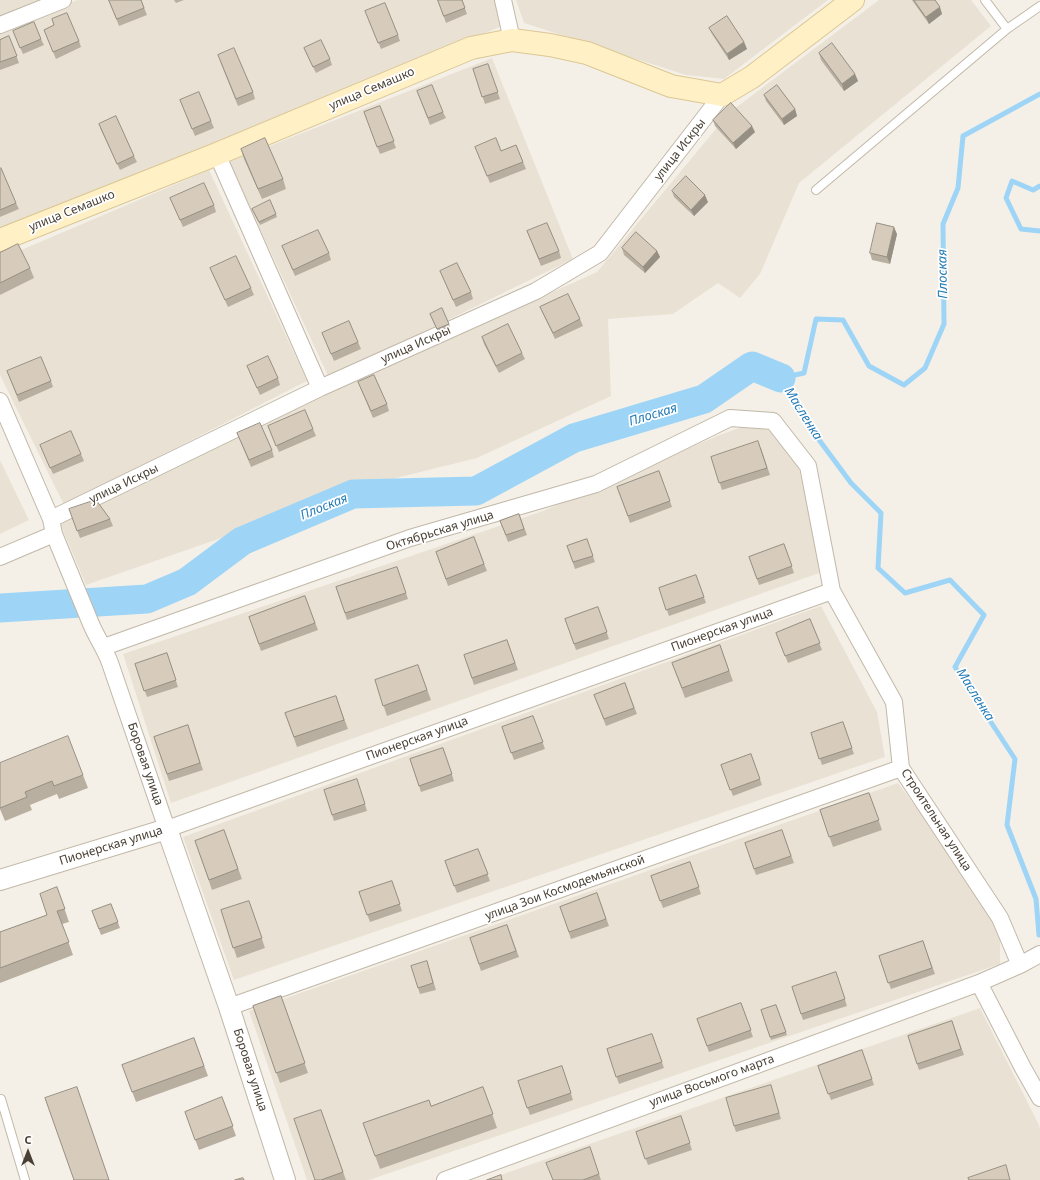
<!DOCTYPE html>
<html>
<head>
<meta charset="utf-8">
<style>
  body { margin:0 }
  #map { position:relative; width:1040px; height:1180px; overflow:hidden; background:#f5f0e7; font-family:"Noto Sans",sans-serif }
  canvas { display:block }
  .north { position:absolute; left:8px; top:1132px; width:40px; height:40px; -webkit-text-stroke:3px #fff; paint-order:stroke; rotate:0deg; font-size:11px; font-weight:700; line-height:16px; text-align:center; color:#494035 }
  .north::after { content:''; display:block; margin:auto; width:14px; height:18px; background:#494035; clip-path:polygon(50% 0,100% 100%,50% 72%,0 100%) }
</style>
</head>
<body>
<div id="map">
<canvas width="1040" height="1180"></canvas>
<div class="north">С</div>
</div>
<script>
const g = document.querySelector('canvas').getContext('2d');
g.lineJoin = 'round';
function paint(path, color) { g.fillStyle = color; g.fill(path, 'evenodd'); }
function stroke(path, color, width, dash) { g.strokeStyle = color; g.lineWidth = width; g.lineCap = dash ? 'butt' : 'round'; g.setLineDash(dash || []); g.stroke(path); }
function write(font, color, halo, rows, align = 'center') {
  g.font = font + ' "Noto Sans",sans-serif'; g.lineWidth = 3.5; g.setLineDash([]); g.textBaseline = 'middle'; g.strokeStyle = halo; g.fillStyle = color; for (const [text, x, y, turn = 0] of rows) {
    g.save(); g.translate(x, y); g.rotate((+turn || 0) * Math.PI / 180); g.textAlign = isNaN(turn) ? turn : align; if (halo) g.strokeText(text, 0, 0); g.fillText(text, 0, 0); g.restore();
  }
}
paint(new Path2D(`
  M0 0H44L0 18Z
  M77 0H497L507 24 0 235V31Z
  M516 0H828L724 79 686 75 524 23Z
  M879 0H971L991 26 799 183 760 274 740 298 718 283 673 314 608 319 611 396 477 458 388 480 86 585 59 521 291 409 597 272 730 112Z
  M492 58 573 259 329 378 229 162Z
  M209 170 307 381 64 505 0 375V259Z
  M753 423 782 437 798 464 822 572 171 803 123 654 543 511 717 436Z
  M0 460 29 520 0 534Z
  M821 606 877 712 885 757 234 980 183 837Z
  M898 783 1000 918V964L369 1180H307L249 1011Z
  M980 1008 1039 1125 1040 1130V1180H486Z`), '#e9e2d4');
stroke(new Path2D(`
  M1040 186 1033 190 1012 181 1006 198 1021 229 1040 231
  M1039 935 1036 899 1007 825 1015 759 955 667 984 615 950 580 905 593 878 568 881 513 851 483 814 433 781 378 804 373 816 319 843 320 869 366 904 385 925 368 944 324 943 224 958 188 963 136 1040 94`), '#9ed5f7', 5);
stroke(new Path2D(`
  M0 608 147 599 187 582 242 541 353 494 476 491 574 438 704 399 752 366 781 378`), '#9ed5f7', 29);
const service = new Path2D(`
  M985 0 1007 29
  M816 190 1007 29 1040 6
  M0 1100 1 1099 25 1180`);
const minor = new Path2D(`
  M503 0 512 40
  M0 25 63 0
  M217 154 320 388
  M0 401 51 519 54 534 91 624C97 638 105 649 110 663L167 829 832 591
  M51 519 320 388 536 291 600 253 722 95
  M0 557 54 534
  M104 647 410 538 596 484 730 418 773 421 808 466 832 591 894 702 901 768 1000 918 1020 965 979 983 1023 1068 1040 1098
  M1020 965 1040 954
  M229 1007 901 768
  M445 1180 979 983`);
const tertiary = new Path2D(`
  M0 880 167 829 229 1007 285 1180`);
const secondary = new Path2D(`
  M0 240 217 154 471 48 512 40 550 45 587 53 671 86 722 95 752 77 853 0`);
stroke(service, '#c1b8a8', 10);
stroke(minor, '#c1b8a8', 18);
stroke(tertiary, '#c1b8a8', 22);
stroke(secondary, '#dcc794', 24);
stroke(service, '#fff', 8);
stroke(minor, '#fff', 16);
stroke(tertiary, '#fff', 20);
stroke(secondary, '#fff0c6', 22);
paint(new Path2D(`
  M109 0H141L147 15 119 26Z
  M174 0H184L176 3Z
  M438 0H462L467 14 446 23Z
  M912 0H935L942 14 929 24Z
  M368 17 398 35 400 41 381 49Z
  M52 19 79 41 81 47 56 59 44 30 54 25Z
  M709 28 744 42 747 49 729 60 712 34Z
  M13 31 41 39 44 45 23 54Z
  M9 36 19 63 0 70V40Z
  M304 48 330 59 332 65 316 73 307 55Z
  M819 53 855 74 858 81 844 91 821 60Z
  M220 61 253 92 255 99 238 106Z
  M488 64 500 99 485 104 473 69Z
  M417 91 443 112 446 118 430 125Z
  M764 95 795 109 797 116 784 125 766 101Z
  M180 100 211 121 214 128 195 136Z
  M380 106 396 148 380 154 364 112Z
  M713 120 755 132 736 149 715 126Z
  M99 124 134 156 137 162 120 170 101 130Z
  M516 145 526 169 490 183 475 147 501 151Z
  M241 149 283 179 286 189 262 199 244 159Z
  M0 169 16 203 19 209 0 217Z
  M672 191 708 202 694 216 674 197Z
  M170 198 214 205 216 212 183 227Z
  M252 209 276 214 277 217 260 225Z
  M527 231 559 251 561 258 541 266Z
  M897 234 890 264 872 260 870 253Z
  M282 246 329 253 331 260 295 276Z
  M622 248 657 251 660 257 645 273 624 255Z
  M0 253 30 268 34 278 0 295Z
  M210 268 251 288 254 295 228 307Z
  M440 271 471 292 473 299 456 307Z
  M540 307 580 319 583 326 555 339 543 314Z
  M431 317 449 324 450 327 438 332Z
  M322 333 358 342 361 349 334 361Z
  M482 337 522 353 525 359 499 373 484 344Z
  M247 366 278 378 280 385 260 395Z
  M7 371 51 381 53 387 19 402Z
  M358 382 387 404 389 411 373 418Z
  M268 426 313 429 316 436 279 452Z
  M237 433 272 450 274 457 251 467Z
  M40 445 81 454 84 461 53 474Z
  M761 448 770 475 722 490 711 457Z
  M659 471 672 507 630 523 617 487Z
  M69 509 110 519 113 526 80 538Z
  M519 514 527 535 508 542 500 521Z
  M474 537 487 571 448 586 436 552Z
  M587 539 595 562 575 569 567 546Z
  M784 544 794 573 759 585 749 557Z
  M397 567 408 599 347 620 336 587Z
  M696 575 706 603 669 616 659 588Z
  M305 596 318 630 261 651 249 617Z
  M598 607 609 639 576 650 565 619Z
  M810 619 822 650 788 663 776 633Z
  M507 640 518 670 474 685 464 655Z
  M720 645 733 681 685 698 672 663Z
  M167 653 178 687 147 697 135 664Z
  M418 665 431 700 387 716 375 680Z
  M625 683 637 714 606 726 594 695Z
  M336 696 348 729 297 747 285 713Z
  M533 716 545 749 514 760 502 727Z
  M843 722 854 754 822 765 811 733Z
  M188 725 203 770 169 781 154 737Z
  M443 748 454 781 421 792 410 759Z
  M751 754 762 785 733 796 721 765Z
  M0 763 83 775 88 788 59 799 57 794 30 805 32 810 5 821 0 809Z
  M357 779 367 811 334 821 324 790Z
  M869 793 882 830 833 847 820 810Z
  M224 830 242 879 212 890 195 841Z
  M782 830 794 863 756 875 745 843Z
  M478 849 490 881 457 893 445 861Z
  M690 862 701 894 663 908 651 876Z
  M392 881 402 911 370 922 359 892Z
  M57 887 69 922 62 924 73 955 0 983V932L47 915Z
  M597 893 609 926 571 939 560 907Z
  M249 901 265 948 237 958 221 910Z
  M111 904 120 928 101 935 92 911Z
  M507 925 519 957 481 971 470 938Z
  M923 941 935 974 891 989 879 956Z
  M427 961 436 990 420 994 418 988Z
  M836 972 847 1006 803 1020 792 987Z
  M281 996 308 1073 280 1083 253 1006Z
  M741 1003 753 1037 709 1052 697 1019Z
  M776 1005 787 1035 771 1040 761 1010Z
  M952 1021 964 1055 919 1070 908 1036Z
  M652 1034 664 1068 619 1084 607 1049Z
  M194 1038 208 1076 136 1102 122 1065Z
  M862 1050 874 1085 831 1100 818 1066Z
  M562 1066 573 1100 530 1115 518 1081Z
  M771 1085 781 1119 736 1132 734 1126Z
  M483 1087 497 1128 380 1169 363 1123 431 1106Z
  M222 1097 236 1136 199 1150 185 1112Z
  M321 1110 346 1180H315Z
  M681 1116 692 1150 648 1165 636 1132Z
  M590 1147 601 1180H553Z`), '#b9afa1');
paint(new Path2D(`
  M940 7 942 14 929 24 926 17Z
  M744 42 747 49 729 60 727 54Z
  M855 74 858 81 844 91 842 84Z
  M795 109 797 116 784 125 782 119Z
  M752 126 755 132 736 149 733 143Z
  M705 195 708 202 694 216 691 210Z
  M894 227 897 234 890 264 887 257Z
  M657 251 660 257 645 273 643 267Z`), '#968f83');
const building = new Path2D(`
  M109 0H141L144 8 117 19Z
  M438 0H462L465 8 444 16Z
  M914 0H935L940 7 926 17Z
  M385 3 398 35 378 43 365 11Z
  M67 13 79 41 53 52 44 30 54 25 52 19Z
  M727 16 744 42 727 54 709 28Z
  M34 22 41 39 20 48 13 31Z
  M9 36 17 56 0 62V40Z
  M321 40 330 59 313 67 304 48Z
  M832 43 855 74 842 84 819 53Z
  M234 48 253 92 236 99 218 55Z
  M488 64 498 92 482 97 473 69Z
  M432 85 443 112 428 118 417 91Z
  M777 85 795 109 782 119 764 95Z
  M199 92 211 121 192 129 180 100Z
  M731 103 752 126 733 143 713 120Z
  M380 106 394 141 377 147 364 112Z
  M116 116 134 156 117 164 99 124Z
  M265 138 283 179 258 189 241 149Z
  M496 138 501 151 516 145 523 162 487 176 475 147Z
  M1 168 16 203 0 210V169Z
  M686 176 705 195 691 210 672 191Z
  M204 183 214 205 180 220 170 198Z
  M270 200 276 214 259 222 252 209Z
  M547 223 559 251 539 259 527 231Z
  M877 223 894 227 887 257 870 253Z
  M318 230 329 253 293 270 282 246Z
  M636 232 657 251 643 267 622 248Z
  M18 244 30 268 0 283V253Z
  M236 256 251 288 225 300 210 268Z
  M457 263 471 292 453 300 440 271Z
  M568 294 580 319 553 333 540 307Z
  M442 308 449 324 437 329 430 314Z
  M349 321 358 342 331 354 322 333Z
  M508 324 522 353 496 366 482 337Z
  M268 356 278 378 257 388 247 366Z
  M41 357 51 381 17 395 7 371Z
  M374 375 387 404 371 411 358 382Z
  M305 410 313 429 276 446 268 426Z
  M260 423 272 450 249 460 237 433Z
  M71 431 81 454 50 468 40 445Z
  M758 441 767 468 719 483 711 457Z
  M659 471 670 501 628 516 617 487Z
  M96 500 110 519 77 531 69 509Z
  M519 514 524 529 506 535 500 521Z
  M474 537 484 564 446 579 436 552Z
  M587 539 593 556 573 562 567 546Z
  M784 544 792 566 757 579 749 557Z
  M397 567 406 593 345 613 336 587Z
  M696 575 704 597 666 610 659 588Z
  M305 596 315 623 259 644 249 617Z
  M598 607 607 632 574 644 565 619Z
  M810 619 820 643 785 656 776 633Z
  M507 640 515 663 472 678 464 655Z
  M720 645 729 671 682 688 672 663Z
  M167 653 176 680 144 691 135 664Z
  M418 665 427 690 383 706 375 680Z
  M625 683 634 708 604 719 594 695Z
  M336 696 344 720 294 737 285 713Z
  M533 716 543 742 511 753 502 727Z
  M843 722 852 748 819 759 811 733Z
  M188 725 200 763 167 774 154 737Z
  M68 736 83 775 54 786 52 781 25 792 27 797 0 808V763Z
  M443 748 452 774 419 786 410 759Z
  M751 754 760 779 730 790 721 765Z
  M357 779 365 804 332 815 324 790Z
  M869 793 879 820 829 837 820 810Z
  M224 830 238 869 209 880 195 841Z
  M782 830 791 856 754 869 745 843Z
  M478 849 488 874 454 886 445 861Z
  M690 862 699 887 660 901 651 876Z
  M392 881 400 904 367 915 359 892Z
  M57 887 65 909 57 911 69 942 0 968V932L47 915 40 894Z
  M597 893 606 919 569 932 560 907Z
  M249 901 262 938 233 948 221 910Z
  M111 904 118 922 99 929 92 911Z
  M507 925 516 951 479 964 470 938Z
  M923 941 932 968 888 983 879 956Z
  M427 961 433 983 418 988 411 966Z
  M836 972 845 999 801 1014 792 987Z
  M281 996 305 1063 276 1073 253 1006Z
  M741 1003 751 1030 707 1046 697 1019Z
  M776 1005 786 1032 770 1037 761 1010Z
  M952 1021 961 1049 917 1064 908 1036Z
  M652 1034 662 1062 616 1077 607 1049Z
  M194 1038 204 1066 132 1092 122 1065Z
  M862 1050 872 1079 828 1094 818 1066Z
  M562 1066 571 1093 527 1108 518 1081Z
  M771 1085 779 1113 734 1126 726 1098Z
  M77 1087 109 1180H74L45 1098Z
  M483 1087 493 1114 375 1156 363 1123 429 1100 431 1106Z
  M222 1097 233 1126 195 1140 185 1112Z
  M321 1110 343 1172 321 1180H315L294 1119Z
  M681 1116 690 1143 645 1159 636 1132Z
  M590 1147 599 1174 583 1180H553L546 1163Z
  M1006 1165 1010 1180H969L968 1178Z
  M501 1175 502 1180H487Z
  M243 1178 244 1180H235Z`);
paint(building, '#d7ccbb');
stroke(building, '#968f83', 1);
write('12px', '#494035', '#fff', [
  ["улица Семашко",372,89,-23],
  ["улица Искры",680,150,-52],
  ["улица Семашко",72,211,-22],
  ["улица Искры",416,345,-24],
  ["улица Искры",124,484,-26],
  ["Октябрьская улица",440,531,-17],
  ["Пионерская улица",722,630,-20],
  ["Пионерская улица",417,739,-20],
  ["Боровая улица",145,764,71],
  ["Строительная улица",936,820,57],
  ["Пионерская улица",111,846,-17],
  ["улица Зои Космодемьянской",565,888,-20],
  ["Боровая улица",250,1070,72],
  ["улица Восьмого марта",712,1081,-20]
]);
write('italic 13px', '#237bb6', '#fff', [
  ["Плоская",943,274,-91],
  ["Масленка",803,414,58],
  ["Плоская",653,415,-17],
  ["Плоская",324,507,-22],
  ["Масленка",975,695,58]
]);
</script>
</body>
</html>
